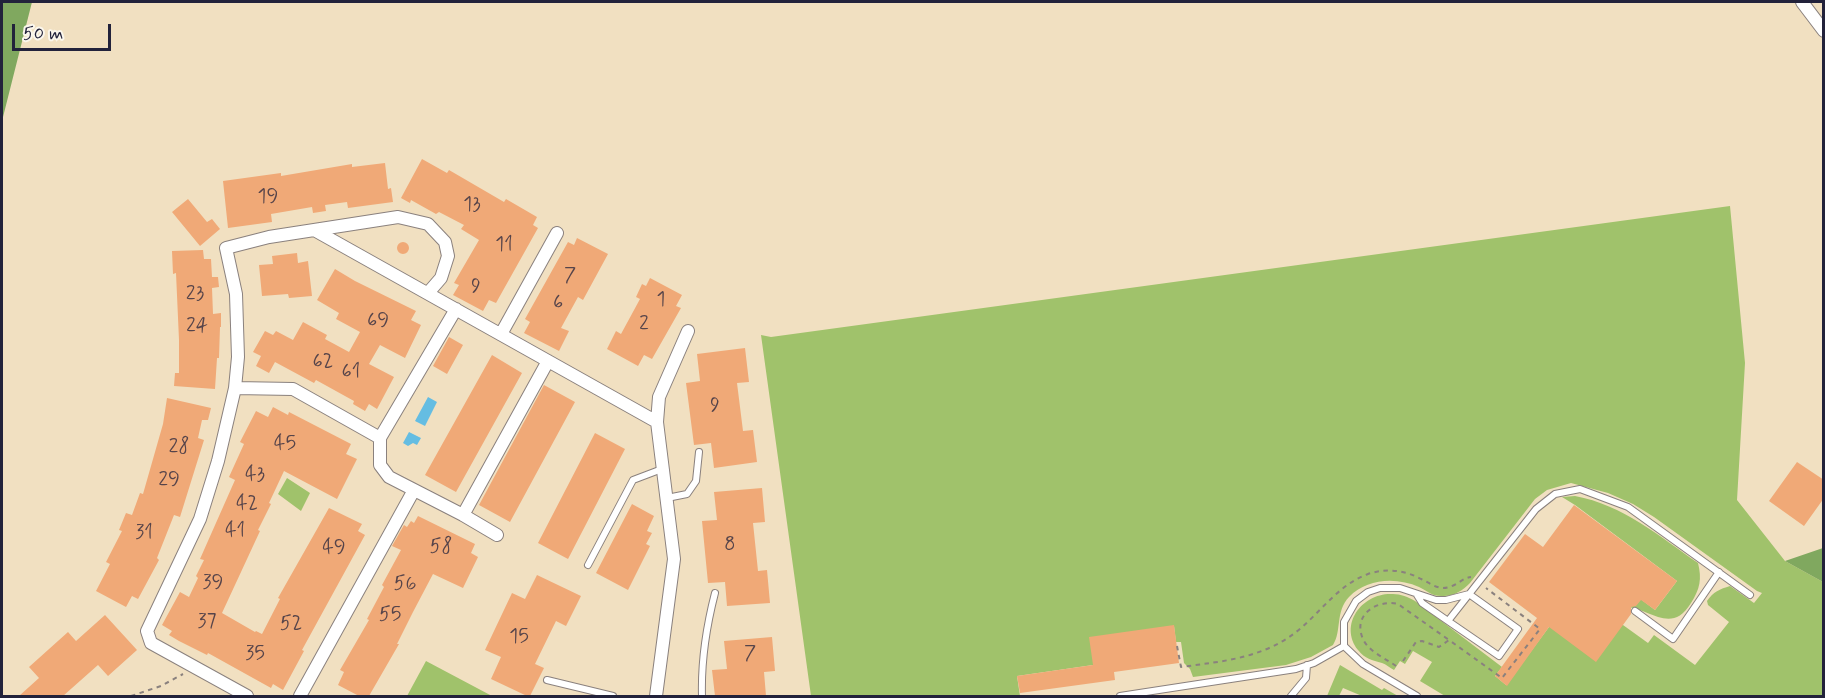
<!DOCTYPE html>
<html>
<head>
<meta charset="utf-8">
<style>
  body { margin:0 }
  #map { position:relative; width:1825px; height:698px; overflow:hidden; background:#f1e0c1; font-family:Mynerve,sans-serif }
  canvas { display:block }
  .frame { position:absolute; inset:0; border:3px solid #22223b; pointer-events:none }
  .scale { position:absolute; left:12px; top:24px; width:99px; height:27px; box-sizing:border-box; border:3px solid #22223b; border-top:0; padding-left:8px; font-size:18px; line-height:21px; white-space:nowrap; color:#22223b; -webkit-text-stroke:4px #fbf7ec; paint-order:stroke }
</style>
</head>
<body>
<div id="map">
<canvas width="1825" height="698"></canvas>
<div class="frame"></div>
<div class="scale">50 m</div>
</div>
<script>
const g = document.querySelector('canvas').getContext('2d');
g.lineJoin = 'round';
function paint(path, color) { g.fillStyle = color; g.fill(path, 'evenodd'); }
function stroke(path, color, width, dash) { g.strokeStyle = color; g.lineWidth = width; g.lineCap = dash ? 'butt' : 'round'; g.setLineDash(dash || []); g.stroke(path); }
function write(font, color, halo, rows, align = 'center') {
  g.font = font + ' Mynerve,sans-serif'; g.lineWidth = 4.5; g.setLineDash([]); g.textBaseline = 'middle'; g.strokeStyle = halo; g.fillStyle = color; for (const [text, x, y, turn = 0] of rows) {
    g.save(); g.translate(x, y); g.rotate((+turn || 0) * Math.PI / 180); g.textAlign = isNaN(turn) ? turn : align; if (halo) g.strokeText(text, 0, 0); g.fillText(text, 0, 0); g.restore();
  }
}
paint(new Path2D(`
  M1730 206 1745 363 1737 500 1785 561 1823 582V696H1445L1420 681 1432 662 1413 651 1405 664 1400 661 1394 670C1390 668 1386 664 1382 663 1372 660 1365 659 1358 650 1338 624 1363 592 1393 594 1401 594 1408 597 1415 601L1502 667 1495 676 1506 685 1549 627 1623 625 1648 643 1654 635 1695 665 1729 622 1708 605 1707 601C1713 592 1720 589 1730 586L1754 603 1762 593 1757 591 1654 517 1633 504 1608 493 1571 483 1547 490 1535 499 1470 583C1462 591 1453 597 1441 596 1432 596 1427 591 1419 587 1397 577 1367 578 1349 597 1335 612 1342 631 1333 645L1311 657 1286 665 1193 677 1190 669 1184 663 1181 642H1176L1174 626 1093 665 1017 676 1020 696H811L761 335 771 337Z
  M287 478 310 493 301 511 278 494Z
  M1575 496C1623 505 1659 536 1698 563 1702 579 1700 589 1691 603 1671 636 1649 607 1625 607L1634 594 1655 610 1677 581 1575 505 1562 497Z
  M426 661 492 696H407Z
  M1340 665 1382 690 1384 688 1398 696H1362L1343 688 1339 696H1327Z`), '#a0c26b');
paint(new Path2D(`
  M2 2H32L2 121Z
  M1823 548V582L1785 561Z`), '#80a85f');
paint(new Path2D(`
  M428 397 437 402 425 426 415 421Z
  M409 432 421 438 417 445 413 443 408 446 403 443Z`), '#65bde2');
paint(new Path2D(`
  M422 159 447 173 449 170 504 202 506 199 537 217 533 225 538 228 496 303 489 300 483 311 453 295 459 285 454 283 479 240 461 229 464 225 439 212 436 214 411 200 410 203 401 198Z
  M385 163 388 189 391 188 393 202 348 208 347 202 325 205 326 211 313 213 312 207 271 214 272 222 228 228 223 181 281 173V176L352 164V167Z
  M188 199 207 222 212 219 220 229 200 246 172 212Z
  M577 238 608 254 583 300 578 297 561 328 569 331 559 351 524 333 530 322 525 319 568 242 574 245Z
  M397 248a6 6 0 1 1 12 0a6 6 0 1 1-12 0Z
  M203 250 204 259H211L212 277H218L219 287 212 288 213 314 221 313V327H220L219 358H217L215 389 174 386 175 373H179V340L176 273 173 274 172 251Z
  M297 253 298 263 308 261 312 296 289 298 288 294 262 296 259 265 273 264 272 256Z
  M335 269 355 281 416 311 411 320 421 325 405 358 380 345 369 364 394 377 377 409 369 404 365 411 353 404 354 401 316 380 314 383 275 362 269 373 256 366 261 356 253 352 265 331 273 335 276 331 293 340 303 322 327 335 325 339 349 352 360 332 336 319 339 313 317 300Z
  M650 278 682 295 676 306 681 308 652 359 644 355 638 366 607 349 616 331 621 334 640 299 636 297 642 284 646 286Z
  M449 337 463 345 447 374 433 366Z
  M745 348 749 382 737 383 743 431 753 430 757 462 714 468 711 443 694 445 686 383 700 381 697 354Z
  M492 355 522 373 456 492 425 475Z
  M544 385 575 402 510 522 479 505Z
  M167 398 211 408 208 420H202L198 438 204 440 180 517 174 515 157 558 159 560 138 599 132 596 126 607 96 591 110 564 106 562 122 531 119 530 126 513 132 515 140 493 143 494 163 424Z
  M273 407 288 415 289 412 351 444 346 454 357 459 337 499 284 471 269 503 271 504 258 530 260 531 222 613 255 632 256 631 262 634 280 599 278 598 329 508 362 524 358 531 365 535 302 650 304 651 283 690 273 684 271 688 208 653 207 655 179 641 169 635 172 631 162 625 180 592 189 597 198 578 196 576 204 560 200 559 235 480 229 477 244 444 240 442 256 411 268 417Z
  M595 433 625 449 568 559 538 543Z
  M1797 462 1824 480V498L1804 526 1769 501Z
  M762 488 765 522 753 523 758 571 767 570 770 603 727 606 725 582 708 583 702 521 717 520 714 492Z
  M632 504 654 516 647 531 652 533 646 544 650 546 628 590 596 573Z
  M1574 505 1677 581 1655 610 1641 600 1636 606 1631 607V614L1596 662 1549 627 1507 686 1495 676 1537 618 1489 582 1525 534 1543 547Z
  M418 516 475 544 471 553 478 557 463 588 433 574 413 612 397 644H399L369 696H359L338 685 344 672 340 670 369 620 367 619 384 587 382 585 401 550 392 546 404 525 407 527 411 521 414 523Z
  M537 575 581 596 566 626 556 621 535 664 544 668 530 696H527L491 679 501 657 485 650 512 593 525 599Z
  M105 615 137 650 108 676 98 665 63 696H19L39 678 29 667 68 632 76 641Z
  M1174 625 1179 663 1114 672 1115 680 1020 693 1017 676 1093 665 1089 637Z
  M772 637 775 671 764 672 766 696H715L712 670 727 669 724 641Z`), '#f0a977');
const lane = new Path2D(`
  M667 498 687 494 696 481 699 452
  M588 565 633 480 662 469
  M1417 595 1422 603 1448 621 1536 509 1555 494 1580 489 1628 507 1750 595
  M1635 611 1673 639 1719 572
  M547 680 613 696
  M702 696C701 660 706 628 715 593
  M1120 696 1296 669 1314 663 1344 646
  M1291 696 1306 678 1307 665
  M1417 696 1363 664 1344 646V622L1356 601 1368 592 1380 588H1400L1436 600H1446L1469 594 1518 629 1499 656 1448 621`);
const street = new Path2D(`
  M1802 2 1824 31
  M316 231 657 422
  M501 334 557 233
  M235 388 293 389 380 438V465L389 477 463 515 497 535
  M380 438 456 309
  M463 515 548 361
  M247 696 151 643 147 631 200 519 218 461 235 388 238 357 236 294 226 248 269 237 398 217 428 224 445 242 448 256 441 278 428 293
  M300 696 414 490
  M656 696 674 559 657 422 659 397 688 331`);
stroke(lane, '#8a817e', 8);
stroke(street, '#8a817e', 14);
stroke(new Path2D(`
  M1177 646 1181 667C1225 661 1266 658 1301 628 1323 609 1340 584 1368 574 1386 568 1405 570 1421 579 1428 582 1434 587 1442 588 1456 588 1461 578 1471 577
  M1403 661 1416 642 1422 641 1439 647 1449 640 1502 678 1540 629 1486 588
  M1396 666C1385 658 1369 652 1363 639 1352 615 1377 599 1398 604L1449 640
  M131 696 161 686 183 674`), '#8a817e', 2, [4.5, 4.5]);
stroke(lane, '#fff', 6);
stroke(street, '#fff', 12);
write('20px', '#56444a', null, [
  ["19",268,198],
  ["13",472,206],
  ["11",504,246],
  ["7",570,277],
  ["9",476,288],
  ["23",195,295],
  ["1",661,301],
  ["6",558,304],
  ["69",378,322],
  ["2",644,325],
  ["24",197,327],
  ["62",323,363],
  ["61",351,373],
  ["9",715,407],
  ["45",285,445],
  ["28",179,448],
  ["43",255,476],
  ["29",169,481],
  ["42",247,505],
  ["41",235,532],
  ["31",144,534],
  ["8",730,546],
  ["58",441,548],
  ["49",334,549],
  ["39",213,584],
  ["56",405,585],
  ["55",390,616],
  ["37",207,623],
  ["52",291,625],
  ["15",519,638],
  ["35",255,655],
  ["7",750,655]
]);
</script>
</body>
</html>
